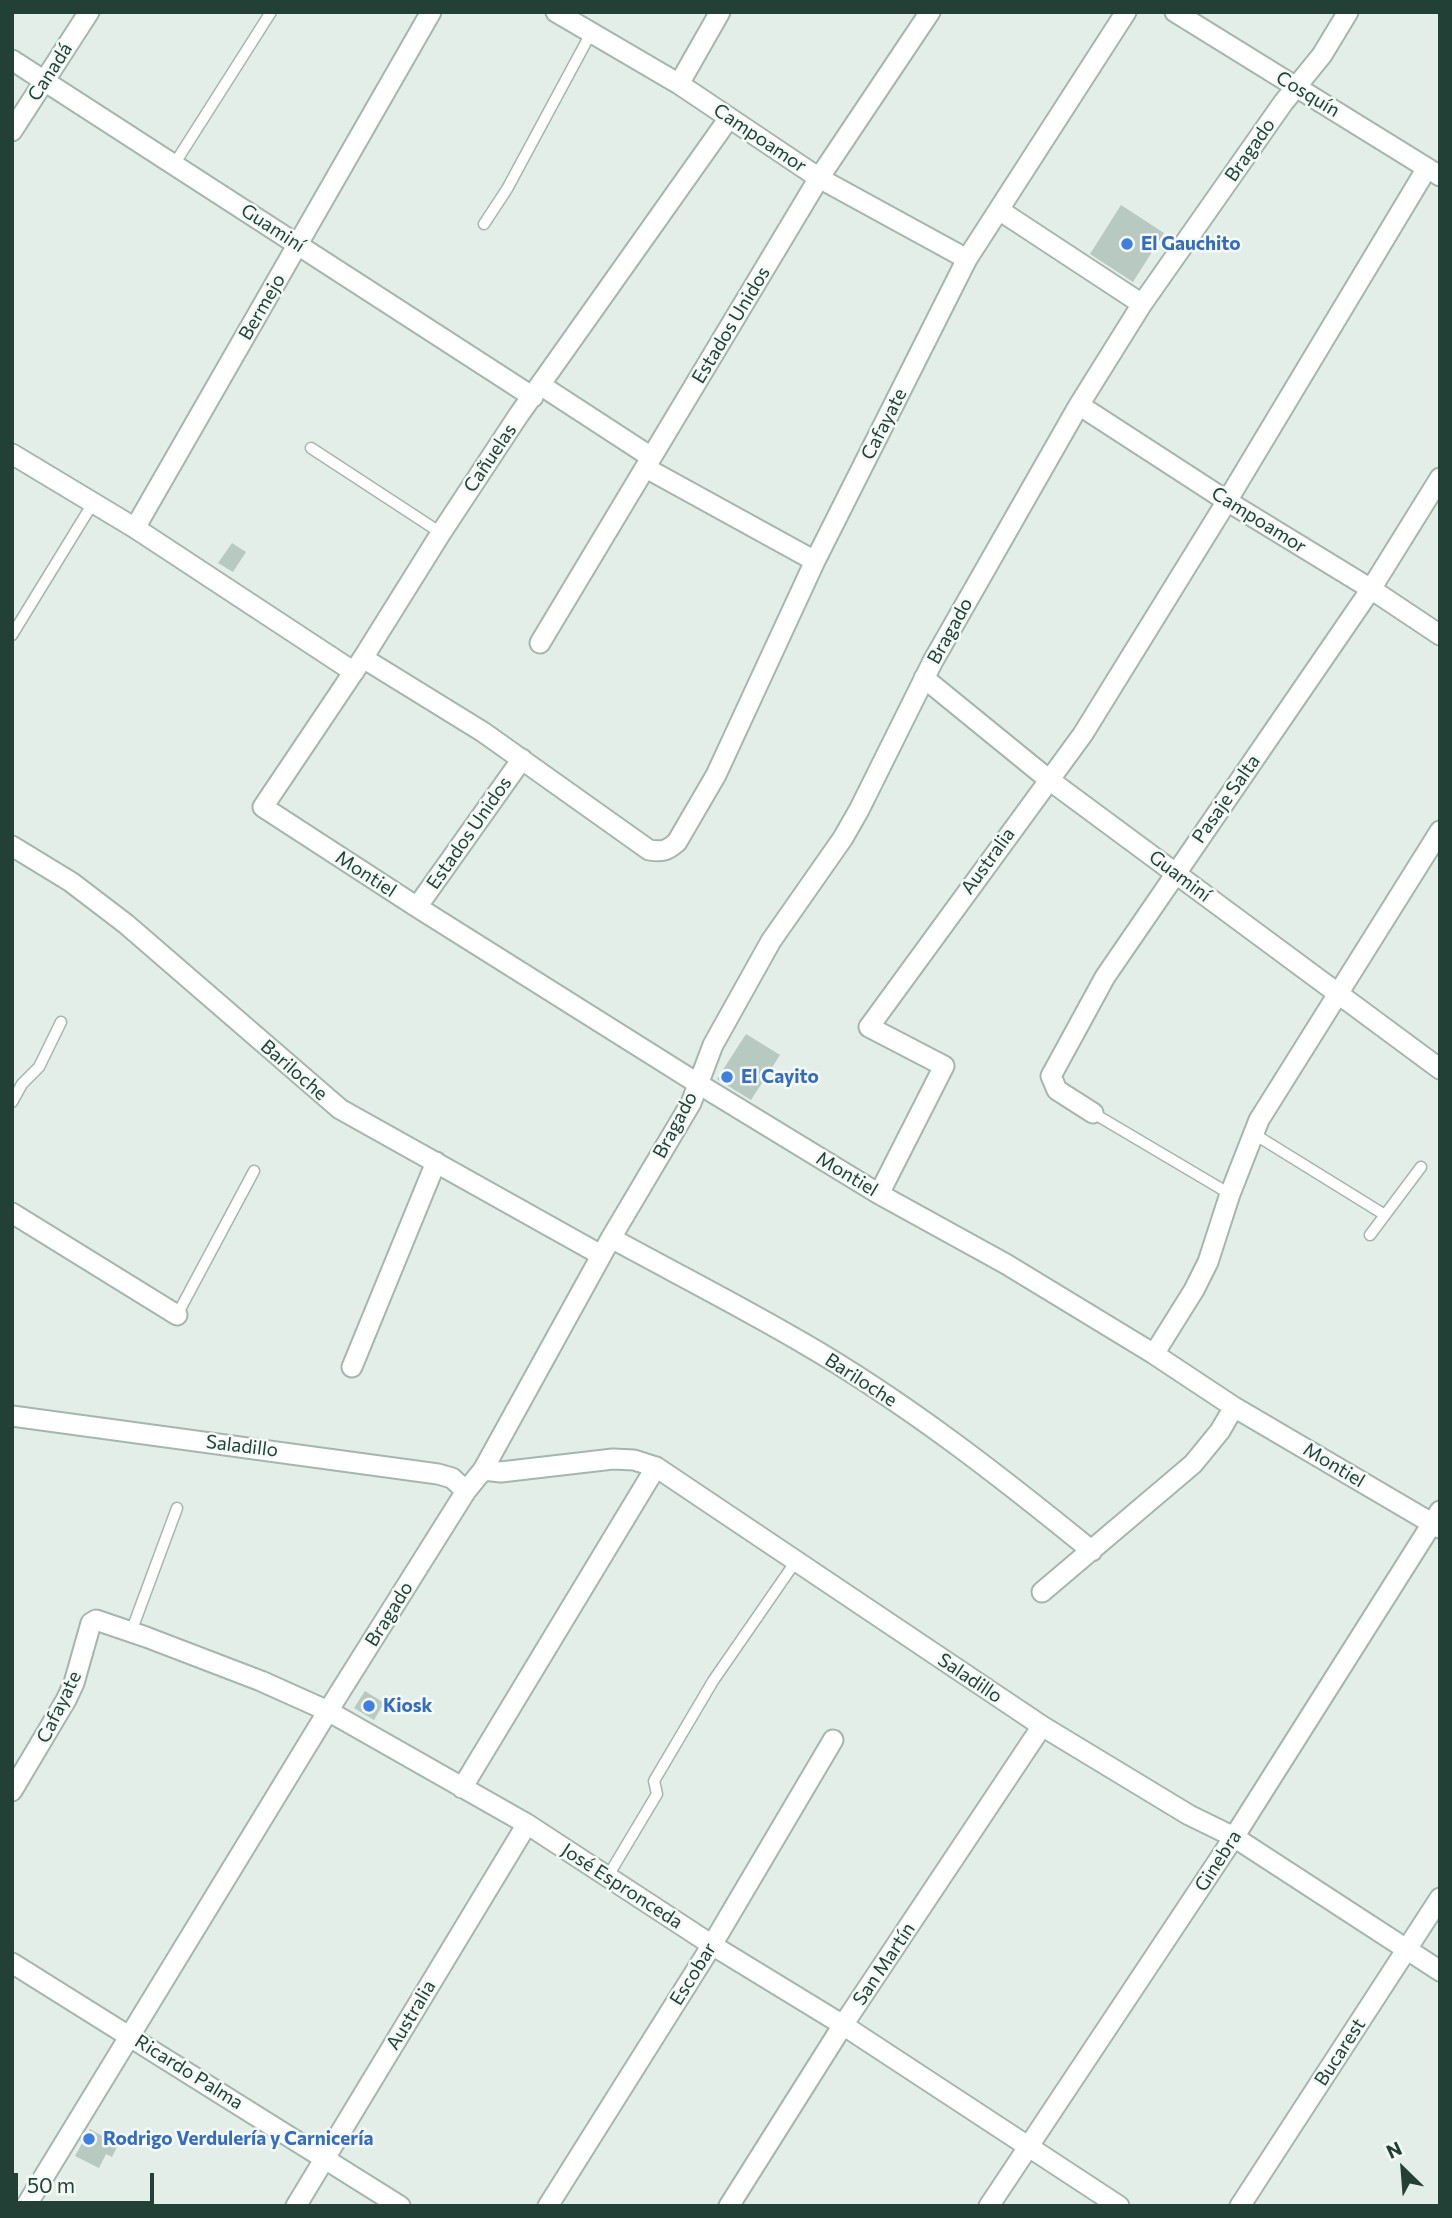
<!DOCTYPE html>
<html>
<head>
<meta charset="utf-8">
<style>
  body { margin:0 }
  #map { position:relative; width:1452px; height:2218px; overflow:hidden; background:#e3eee8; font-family:Commissioner,sans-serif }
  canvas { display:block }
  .frame { position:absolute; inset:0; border:14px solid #224036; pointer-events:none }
  .north { position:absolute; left:1368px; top:2134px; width:70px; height:70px; -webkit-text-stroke:5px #f4faf7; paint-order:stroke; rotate:335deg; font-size:19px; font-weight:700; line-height:28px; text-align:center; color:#224036 }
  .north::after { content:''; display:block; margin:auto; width:24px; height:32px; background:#224036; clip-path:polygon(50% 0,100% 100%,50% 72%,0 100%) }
  .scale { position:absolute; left:14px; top:2173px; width:140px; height:32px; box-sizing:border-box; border:4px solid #224036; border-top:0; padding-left:9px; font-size:21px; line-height:24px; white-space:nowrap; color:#224036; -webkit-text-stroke:5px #f4faf7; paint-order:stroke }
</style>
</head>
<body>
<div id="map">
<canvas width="1452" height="2218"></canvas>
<div class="frame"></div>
<div class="north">N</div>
<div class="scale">50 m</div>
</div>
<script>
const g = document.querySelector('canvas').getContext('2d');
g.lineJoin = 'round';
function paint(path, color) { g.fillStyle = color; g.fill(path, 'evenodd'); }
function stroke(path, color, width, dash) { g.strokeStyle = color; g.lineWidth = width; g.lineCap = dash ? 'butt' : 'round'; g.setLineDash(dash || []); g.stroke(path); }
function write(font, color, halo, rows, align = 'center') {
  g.font = font + ' Commissioner,sans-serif'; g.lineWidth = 5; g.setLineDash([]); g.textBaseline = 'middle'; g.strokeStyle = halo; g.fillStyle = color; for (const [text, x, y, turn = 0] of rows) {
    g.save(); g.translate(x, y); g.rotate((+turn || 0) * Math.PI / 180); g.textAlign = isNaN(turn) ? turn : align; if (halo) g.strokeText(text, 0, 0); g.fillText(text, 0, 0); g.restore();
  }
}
paint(new Path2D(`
  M1121 205 1164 233 1133 282 1090 254Z
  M232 543 246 552 233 572 218 563Z
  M746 1034 780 1055 751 1100 717 1079Z
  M365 1691 384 1703 374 1720 354 1708Z
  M90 2129 118 2145 112 2157 106 2154 99 2168 75 2156Z`), '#b8c9c1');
const service = new Path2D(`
  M175 163 271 12
  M484 224 507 189 591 33
  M311 448 441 533
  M12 635 93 503
  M12 1102 22 1084 39 1067 61 1022
  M1093 1113 1230 1194
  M1254 1134 1385 1215
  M1370 1235 1421 1167
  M177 1315 254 1171
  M131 1632 177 1508
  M608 1876 657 1794 654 1781 713 1681 796 1561`);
const minor = new Path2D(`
  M556 12 679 84 819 178 967 259
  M1175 12 1440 176
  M12 60 533 397
  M679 84 720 12
  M729 118 518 416 441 533 363 658 263 807 417 907 697 1083 879 1194 1006 1264 1154 1354 1234 1407 1440 1528
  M12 131 89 12
  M999 210 1142 304
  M542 386 651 457
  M1079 405 1227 501 1371 589 1440 635
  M12 454 135 528 354 672
  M646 468 815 561
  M135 528 431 12
  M540 643 819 178 930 12
  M363 658 483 732 649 850C662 852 667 851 677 842L716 775 815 561 967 259 1126 12
  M924 678 1048 779 1440 1069
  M12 846 71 882 126 924 340 1109 601 1255
  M417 907 522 759
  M1093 1113 1057 1090 1051 1076 1105 977 1371 589 1440 478
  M879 1194 944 1066 869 1027 1083 734 1227 501 1427 168
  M12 1213 177 1315
  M611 1238C675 1273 740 1306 803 1343 905 1402 1000 1476 1092 1551
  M1154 1354 1194 1290 1208 1262 1230 1194 1259 1120 1440 831
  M352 1367 436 1162
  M12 1416 438 1474 452 1478 466 1491
  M483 1470 501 1472 613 1459 634 1460 656 1467 1042 1726 1189 1815 1234 1837 1440 1971
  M1042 1592 1193 1464 1220 1431 1234 1407
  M462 1788 656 1467
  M12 1791 66 1700 74 1683 91 1623 96 1620 146 1637 261 1681 328 1711 527 1824 712 1945 843 2025 1119 2206
  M12 1963 400 2206
  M26 2206 328 1711 466 1491 483 1470 611 1238 691 1103 713 1045 771 941 843 838 859 810 933 661 1079 405 1142 304 1283 103 1322 55 1348 12
  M296 2206 527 1824
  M548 2206 712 1945 833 1740
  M729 2206 843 2025 1042 1726
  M989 2206 1234 1837 1440 1511
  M1240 2206 1440 1898`);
stroke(service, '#a5b6af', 13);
stroke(minor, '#a5b6af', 23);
stroke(service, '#fff', 10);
stroke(minor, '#fff', 19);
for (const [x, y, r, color] of [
  [1127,244,7,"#3f7fe0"],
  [727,1077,7,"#3f7fe0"],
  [369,1706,7,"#3f7fe0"],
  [89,2139,7,"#3f7fe0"]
]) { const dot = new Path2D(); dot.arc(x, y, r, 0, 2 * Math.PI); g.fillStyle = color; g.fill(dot); stroke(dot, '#f4faf7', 2.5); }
write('19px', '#224036', '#f4faf7', [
  ["Canadá",50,72,-57],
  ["Cosquín",1308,94,31],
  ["Campoamor",760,138,34],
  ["Bragado",1250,150,-55],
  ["Guaminí",273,228,33],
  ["Bermejo",262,307,-60],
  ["Estados Unidos",731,325,-59],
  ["Cafayate",884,424,-63],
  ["Cañuelas",490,458,-56],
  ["Campoamor",1259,520,32],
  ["Bragado",950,631,-61],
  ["Pasaje Salta",1226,799,-55],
  ["Estados Unidos",469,833,-55],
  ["Australia",988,861,-54],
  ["Montiel",366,874,33],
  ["Guaminí",1180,876,37],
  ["Bariloche",294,1070,41],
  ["Bragado",675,1125,-62],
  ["Montiel",847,1174,31],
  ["Bariloche",861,1380,33],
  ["Saladillo",242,1446,7],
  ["Montiel",1334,1465,31],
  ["Bragado",389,1614,-58],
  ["Saladillo",970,1678,34],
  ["Cafayate",59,1707,-64],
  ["Ginebra",1218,1861,-57],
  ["José Espronceda",622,1886,33],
  ["San Martín",884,1964,-56],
  ["Escobar",693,1974,-58],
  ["Australia",411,2015,-59],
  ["Bucarest",1340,2052,-57],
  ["Ricardo Palma",189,2072,32]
]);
write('bold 19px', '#366cbe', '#f4faf7', [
  ["El Gauchito",1141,244],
  ["El Cayito",741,1077],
  ["Kiosk",383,1706],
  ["Rodrigo Verdulería y Carnicería",103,2139]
], 'left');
</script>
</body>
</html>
